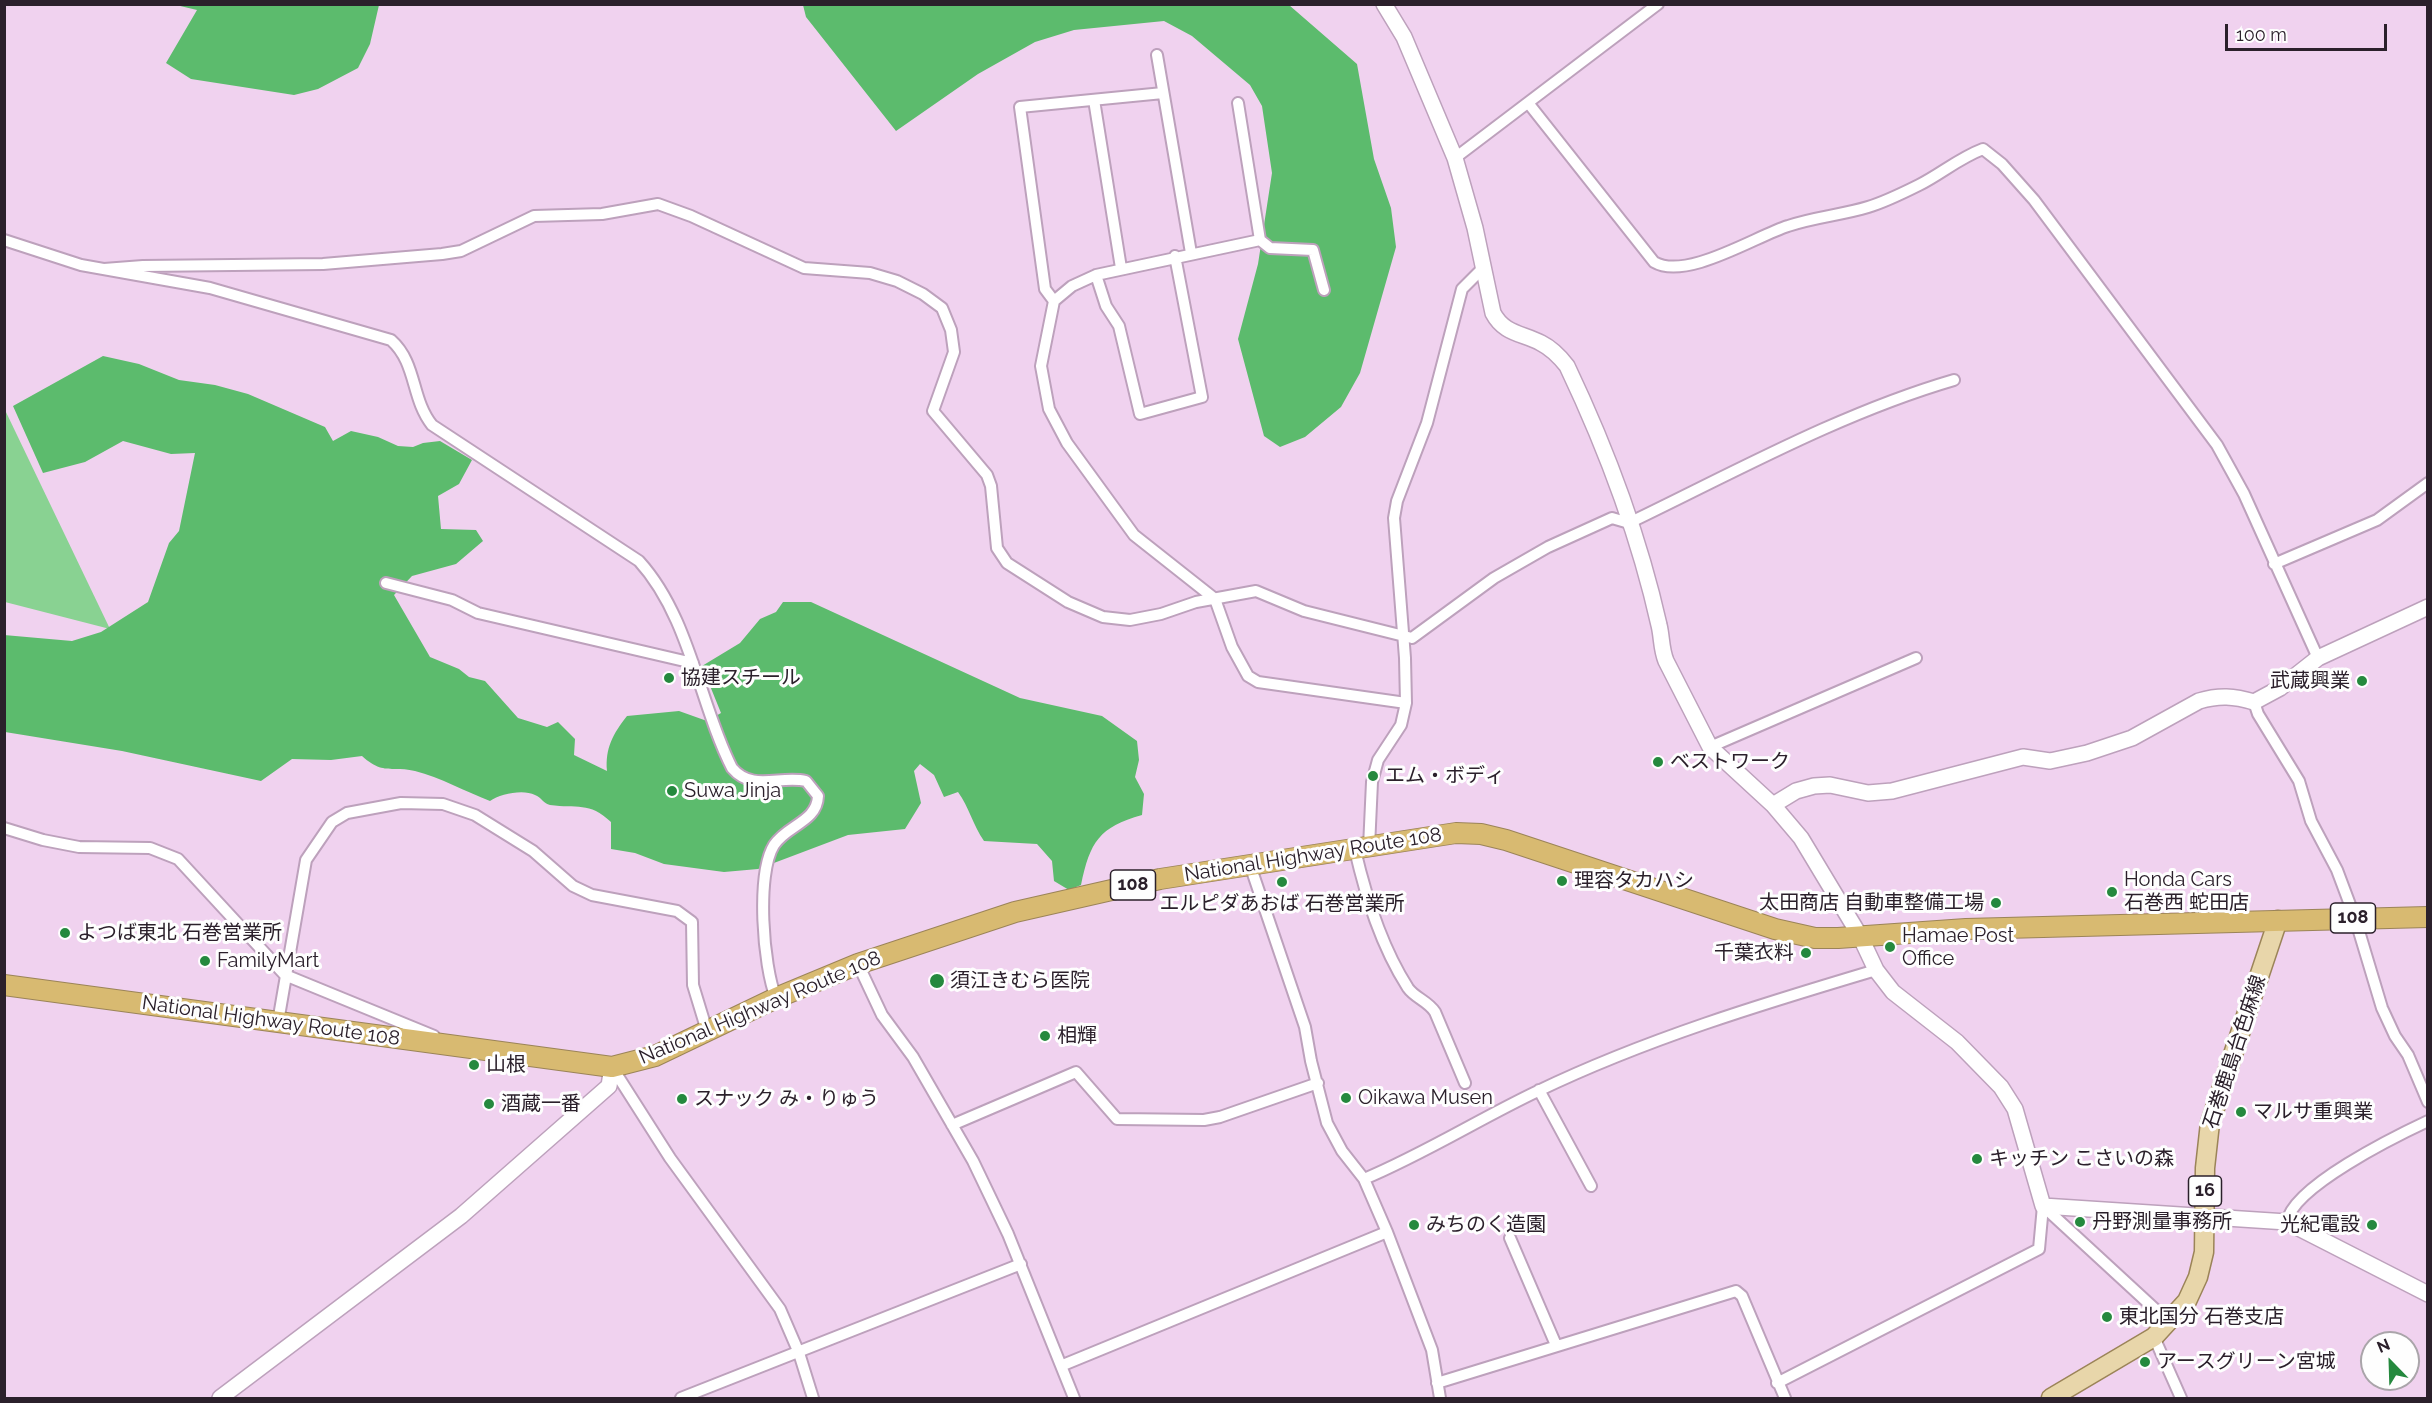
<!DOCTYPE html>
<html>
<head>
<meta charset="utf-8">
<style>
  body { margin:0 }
  #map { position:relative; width:2432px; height:1403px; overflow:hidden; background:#f0d2ef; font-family:Raleway,sans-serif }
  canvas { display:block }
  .frame { position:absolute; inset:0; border:6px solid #2b202b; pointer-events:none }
  .north { position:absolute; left:2360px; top:1331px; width:60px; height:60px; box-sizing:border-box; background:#fefefe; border:2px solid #aaa5aa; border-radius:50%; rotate:337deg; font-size:16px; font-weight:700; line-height:24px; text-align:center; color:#2b202b }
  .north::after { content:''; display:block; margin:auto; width:21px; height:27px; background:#25893e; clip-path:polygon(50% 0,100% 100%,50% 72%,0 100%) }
  .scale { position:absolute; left:2225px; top:24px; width:162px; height:27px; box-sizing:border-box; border:3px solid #2b202b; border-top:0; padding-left:8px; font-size:18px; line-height:21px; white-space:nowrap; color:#2b202b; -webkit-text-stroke:4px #fefefe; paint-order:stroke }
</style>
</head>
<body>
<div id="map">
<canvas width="2432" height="1403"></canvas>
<div class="frame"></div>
<div class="north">N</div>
<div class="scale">100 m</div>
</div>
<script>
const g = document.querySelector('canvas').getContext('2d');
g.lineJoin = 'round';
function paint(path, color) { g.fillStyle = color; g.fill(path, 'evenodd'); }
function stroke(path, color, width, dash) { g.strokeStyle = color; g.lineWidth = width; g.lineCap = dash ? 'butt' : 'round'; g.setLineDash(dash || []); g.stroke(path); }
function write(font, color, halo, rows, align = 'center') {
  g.font = font + ' Raleway,"Noto Sans JP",sans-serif'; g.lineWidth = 6; g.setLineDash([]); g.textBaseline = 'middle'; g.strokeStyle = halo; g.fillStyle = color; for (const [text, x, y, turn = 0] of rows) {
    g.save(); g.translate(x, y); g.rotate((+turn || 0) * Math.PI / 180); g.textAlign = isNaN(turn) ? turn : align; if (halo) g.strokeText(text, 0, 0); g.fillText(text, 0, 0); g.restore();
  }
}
paint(new Path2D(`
  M5 410 110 629 5 602Z`), '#89d292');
paint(new Path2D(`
  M176 5H379L370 44 358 68 318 89 294 95 191 79 166 63 197 10Z
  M803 5H1289L1357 64 1374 159 1391 208 1396 247 1360 373 1341 407 1305 437 1280 447 1264 436 1238 339 1258 264 1272 173 1262 106 1250 85 1192 36 1164 21 1074 30 1035 42 978 74 896 131 806 17Z
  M103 356 139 364 179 380 215 385 248 394 325 427 333 441 351 431 378 437 398 446 413 447 423 443 440 441 472 460 459 484 438 496 441 529 476 530 483 541 456 564 412 576 394 595 430 657 459 669 469 677 485 681 518 718 547 727 558 722 575 739 574 755 607 771C605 748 613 734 627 716L679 711 707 721 721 713 702 666 740 643 760 619 776 612 783 602H811L1020 698 1102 716 1137 741 1139 760 1135 777 1144 794 1142 815C1099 827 1090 842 1081 885L1069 890 1054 881 1052 861 1037 844 984 841C973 825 969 807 958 792L944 797 934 775 920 764 914 771 921 803 905 829 848 835 758 869 724 872 664 864 635 853 611 849V822C589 801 577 809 550 805 544 804 541 797 535 795 523 789 500 794 490 801 466 792 440 777 415 771 392 765 384 776 362 756L331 760 292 759 261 781 122 751 5 732 4 635 72 641 101 632 148 602 169 543 179 531 195 453 171 454 123 441 85 462 43 473 13 406Z`), '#5cbb6d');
const street = new Path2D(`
  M1157 55 1191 253
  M1094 100 1121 268
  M1238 103 1260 240
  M1529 104 1654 262C1686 281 1756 236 1788 226 1814 217 1842 215 1868 207 1885 202 1903 193 1919 185 1941 174 1959 158 1983 149L2002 164 2034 200 2217 445 2244 494 2318 658
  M1455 158 1658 4
  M4 240 81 265 210 288 391 340C417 363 411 399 432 425L639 561C690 617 699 703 732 768 752 792 780 775 806 781L818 796C817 822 787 825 774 845 756 874 763 966 776 998
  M104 269 143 266 323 264 442 254 461 251 534 216 602 214 658 204 691 216 804 268 870 273 897 281 923 294 942 308 951 330 954 352 933 411 987 475 991 486 997 548 1007 563 1068 602 1103 617 1130 620 1161 614 1196 602 1256 591 1304 611 1412 638 1494 578 1548 547 1612 518 1629 523C1735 472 1841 413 1954 380
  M1096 275 1106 306 1119 326 1140 414 1202 397 1175 256
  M1324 290 1313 250 1270 248 1260 240 1096 275 1072 286 1054 301 1041 366 1049 409 1067 443 1134 535 1215 599 1232 647 1248 676 1258 682 1406 703
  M1054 301 1045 289 1020 107 1163 93
  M2274 564 2377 520 2428 483
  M386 583 452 600 478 613 693 663
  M2254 702 2258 714 2299 781 2311 821 2337 870 2355 918 2382 1008 2395 1036 2408 1055 2428 1102
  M1710 747 1916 658
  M4 828 43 840 79 847 150 848 178 859 285 975 434 1036
  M1369 847 1372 782 1378 760 1401 725 1406 703 1405 658 1394 518 1397 501 1427 423 1462 289 1482 269
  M1355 850C1366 897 1381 946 1408 988 1415 998 1428 1001 1435 1012L1465 1083
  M1250 865 1305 1027 1311 1061 1327 1123 1342 1151 1364 1179 1387 1232 1432 1350 1440 1398
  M858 964 882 1015 913 1057 973 1161 1008 1234 1074 1398
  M278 1022 306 860 332 822 347 813 401 803 443 804 475 815 533 851 573 886 592 895 677 911 692 922 693 985 707 1031
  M612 1067 670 1158 780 1309 799 1353 813 1398
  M1539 1090 1591 1186
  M952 1125 1076 1072 1117 1119 1204 1120 1220 1117 1318 1083
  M1364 1179C1424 1154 1479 1119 1538 1091 1646 1039 1762 1004 1876 970
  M2043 1206 2170 1323
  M2287 1222C2292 1187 2396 1136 2428 1121
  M1510 1238 1556 1345
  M2154 1337 2181 1398
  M1063 1365 1387 1232
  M1437 1383 1736 1291 1742 1296 1785 1398
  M1777 1383 2039 1249 2043 1206
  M681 1398 1021 1264`);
const secondary = new Path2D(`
  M1384 4 1404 37 1455 158 1475 228 1493 313C1504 334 1522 333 1541 343 1551 348 1560 357 1567 366 1606 448 1639 536 1659 625 1662 637 1661 649 1666 661L1710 747 1773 805 1796 791 1814 786 1830 785 1868 793 1892 791 2023 757 2050 761 2087 753 2132 738 2199 701C2219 695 2234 696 2254 702L2280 688 2318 658 2428 607
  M1773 805 1801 838 1860 936 1876 970 1893 992 1957 1042 2001 1087 2015 1109 2043 1206 2287 1222 2428 1294
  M220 1398 461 1216 609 1086 612 1067`);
const primary = new Path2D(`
  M2051 1398 2154 1337 2187 1301 2198 1277 2204 1252 2205 1168 2210 1123 2278 920`);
const highway = new Path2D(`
  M4 985 612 1067 655 1056 776 998 858 964 1015 912 1160 879 1456 833 1481 834 1506 840 1775 929 1815 938H1838L1966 929 2428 917`);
stroke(street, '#bda1bc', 14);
stroke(secondary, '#bda1bc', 18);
stroke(primary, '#9b8458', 21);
stroke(highway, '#9b8458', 22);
stroke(street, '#fff', 10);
stroke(secondary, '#fff', 15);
stroke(primary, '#e8d6aa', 18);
stroke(highway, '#d8ba71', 20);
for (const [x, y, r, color] of [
  [669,678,6,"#25893e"],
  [2362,681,6,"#25893e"],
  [1658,762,6,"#25893e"],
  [1373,776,6,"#25893e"],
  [672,791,6,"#25893e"],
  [1562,881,6,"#25893e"],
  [1282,882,6,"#25893e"],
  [2112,892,6,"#25893e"],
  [1996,903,6,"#25893e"],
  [65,933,6,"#25893e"],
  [1890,947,6,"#25893e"],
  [1806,953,6,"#25893e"],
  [205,961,6,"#25893e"],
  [937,981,8,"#25893e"],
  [1045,1036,6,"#25893e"],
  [474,1065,6,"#25893e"],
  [1346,1098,6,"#25893e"],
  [682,1099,6,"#25893e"],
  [489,1104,6,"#25893e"],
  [2241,1112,6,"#25893e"],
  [1977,1159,6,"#25893e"],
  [2080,1222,6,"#25893e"],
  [1414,1225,6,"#25893e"],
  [2372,1225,6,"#25893e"],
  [2107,1317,6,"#25893e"],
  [2145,1362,6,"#25893e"]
]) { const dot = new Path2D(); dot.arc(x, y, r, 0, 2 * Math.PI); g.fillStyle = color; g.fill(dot); stroke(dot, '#fefefe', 2); }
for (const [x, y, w] of [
  [1133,885,45],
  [2353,918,45],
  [2205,1191,33]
]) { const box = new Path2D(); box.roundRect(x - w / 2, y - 15, w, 30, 4.5); g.fillStyle = '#fefefe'; g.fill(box); stroke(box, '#2b202b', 1.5); }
write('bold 18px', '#2b202b', null, [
  ["108",1133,885],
  ["108",2353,918],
  ["16",2205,1191]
]);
write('20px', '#2b202b', '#fefefe', [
  ["協建スチール",681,678],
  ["武蔵興業",2350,681,"right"],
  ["ベストワーク",1670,762],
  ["エム・ボディ",1385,776],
  ["Suwa Jinja",684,791],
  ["Honda Cars",2124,880],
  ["石巻西 蛇田店",2124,903],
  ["理容タカハシ",1574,881],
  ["太田商店 自動車整備工場",1984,903,"right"],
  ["エルピダあおば 石巻営業所",1282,904,"center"],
  ["よつば東北 石巻営業所",77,933],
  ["Hamae Post",1902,936],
  ["Office",1902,959],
  ["千葉衣料",1794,953,"right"],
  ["FamilyMart",217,961],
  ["須江きむら医院",950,981],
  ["相輝",1057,1036],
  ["山根",486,1065],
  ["Oikawa Musen",1358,1098],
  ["スナック み・りゅう",694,1099],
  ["酒蔵一番",501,1104],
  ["マルサ重興業",2253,1112],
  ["キッチン こさいの森",1989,1159],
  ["丹野測量事務所",2092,1222],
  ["みちのく造園",1426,1225],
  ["光紀電設",2360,1225,"right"],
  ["東北国分 石巻支店",2119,1317],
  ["アースグリーン宮城",2157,1362]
], 'left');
write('20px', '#2b202b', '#fefefe', [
  ["National Highway Route 108",1313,855,-9],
  ["National Highway Route 108",760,1008,-23],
  ["National Highway Route 108",271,1021,8],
  ["石巻鹿島台色麻線",2235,1052,-72]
]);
</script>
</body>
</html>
